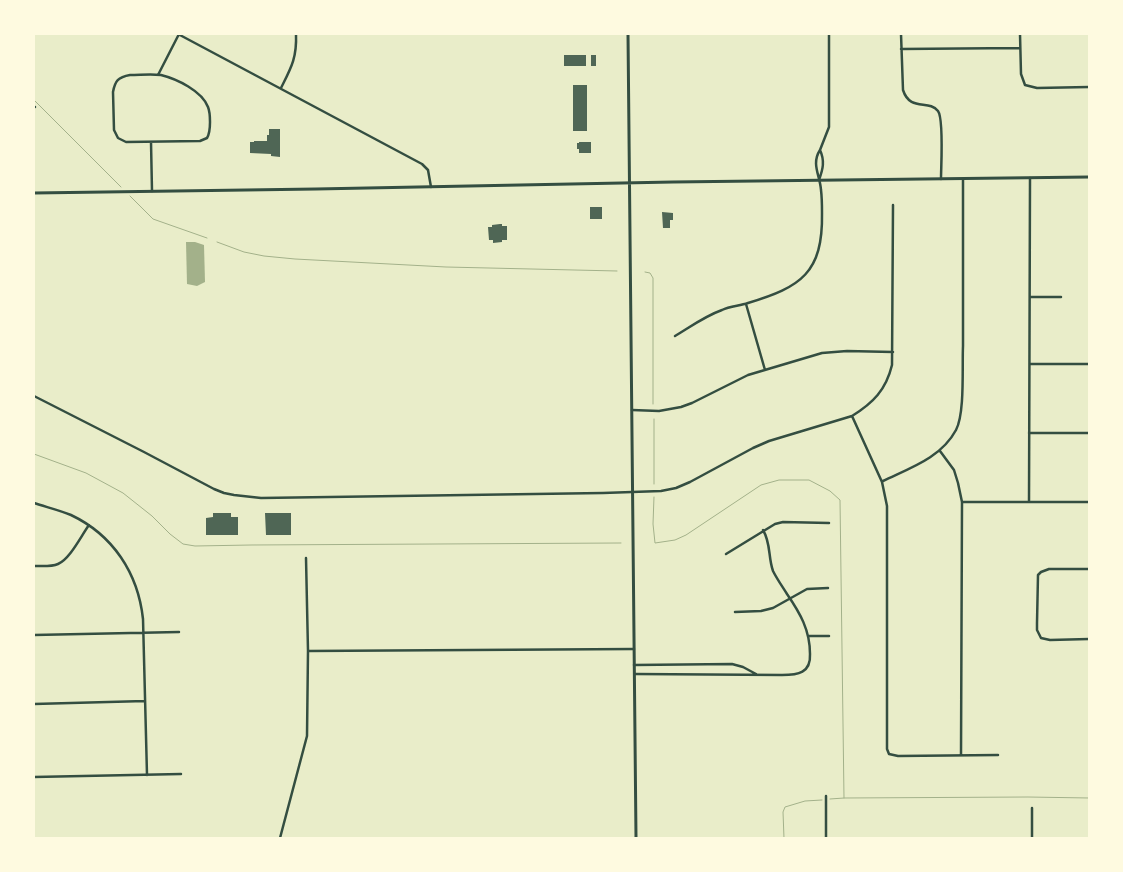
<!DOCTYPE html>
<html>
<head>
<meta charset="utf-8">
<style>
  body { margin:0 }
  #map { position:relative; width:1123px; height:872px; overflow:hidden; background:#e9edc9; font-family:Karla,sans-serif }
  canvas { display:block }
  .frame { position:absolute; inset:0; border:35px solid #fefae0; pointer-events:none }
</style>
</head>
<body>
<div id="map">
<canvas width="1123" height="872"></canvas>
<div class="frame"></div>
</div>
<script>
const g = document.querySelector('canvas').getContext('2d');
g.lineJoin = 'round';
function paint(path, color) { g.fillStyle = color; g.fill(path, 'evenodd'); }
function stroke(path, color, width, dash) { g.strokeStyle = color; g.lineWidth = width; g.lineCap = dash ? 'butt' : 'round'; g.setLineDash(dash || []); g.stroke(path); }
paint(new Path2D(`
  M186 242H195L204 245 205 282 197 286 187 284Z`), '#a3b18a');
stroke(new Path2D(`
  M34 100 121 187
  M130 196 153 219 207 238
  M217 242 244 252 264 256 295 259 446 267 617 271
  M645 272 650 273 653 278V404
  M654 419V484
  M34 454 86 473 123 493 152 516 170 534 183 544 195 546 251 545 621 543
  M654 497 653 524 655 543 675 540 686 535 761 485 779 480H809L830 491 840 500 844 798
  M830 799 844 798 1028 797 1089 798
  M784 838 783 812 785 807 805 801 822 800`), '#a3b18a', 1);
paint(new Path2D(`
  M564 55H586V66H564Z
  M591 55H596V66H591Z
  M573 85H587V131H573Z
  M269 129H280V157L271 156V154L250 153V142H254V141H267V135H269Z
  M579 142H591V153H579V149H577V143H579Z
  M590 207H602V219H590Z
  M662 212 673 213V220H670V228H663Z
  M500 224H502V226H507V240H502V242L493 243V240H489L488 227H492V225Z
  M213 513H231V517H238V535H206V518L213 517Z
  M265 513H291V535H266Z`), '#4f6655');
stroke(new Path2D(`
  M178 34 422 164 428 170 431 187
  M901 34 903 90C910 112 929 99 938 111 944 119 941 166 941 179
  M1020 34 1021 74 1025 85 1037 88 1089 87
  M901 49 1020 48
  M130 75C140 75 151 74 161 75 177 79 202 91 208 107 210 112 210 117 210 122 210 128 210 133 207 138L200 141 126 142 118 138 114 130 113 92C115 81 118 77 130 75Z
  M158 75 179 34
  M281 88C291 68 297 58 296 34
  M34 107H35
  M151 142 152 191
  M820 150 829 127V34
  M1030 297H1061
  M746 304 765 370
  M675 336C690 327 705 316 722 310 730 306 739 306 748 303 801 287 823 273 822 213 822 206 822 198 821 190 820 175 811 164 820 150 825 161 823 169 819 180
  M1030 364H1089
  M34 396 144 452 214 489 224 493 234 495 261 498 603 493 661 491 676 488 690 482 753 448 769 441 852 416C873 403 886 390 892 365L893 205
  M632 410 659 411 681 407 692 403 748 375 822 353 847 351 893 352
  M852 416 882 482 887 506V749L889 754 898 756 998 755
  M1029 433H1089
  M940 451 954 470 958 483 962 502 961 755
  M883 481C910 468 941 458 956 430 965 413 962 367 963 346 963 290 963 234 963 179
  M962 502H1089
  M1029 502 1030 178
  M34 503C46 507 59 510 71 515 113 535 138 573 143 619L147 775
  M726 554 775 524 783 522 829 523
  M34 566C42 566 51 567 58 564 70 559 81 536 89 525
  M1089 569H1049L1041 572 1038 575 1037 623V630L1041 638 1050 640 1089 639
  M735 612 761 611 773 608 807 589 828 588
  M34 635 179 632
  M808 636H829
  M308 651 634 649
  M634 665 732 664 743 667 756 674
  M635 674 782 675C798 675 811 673 810 654 810 630 800 613 787 594 782 586 777 579 773 571 768 557 771 543 763 530
  M34 704 145 701
  M34 777 181 774
  M1032 808V838
  M280 838 307 736 308 651 306 558
  M826 838V796`), '#344e41', 2.5);
stroke(new Path2D(`
  M628 34 636 838
  M34 193 316 189 673 182 1089 177`), '#344e41', 3);
</script>
</body>
</html>
